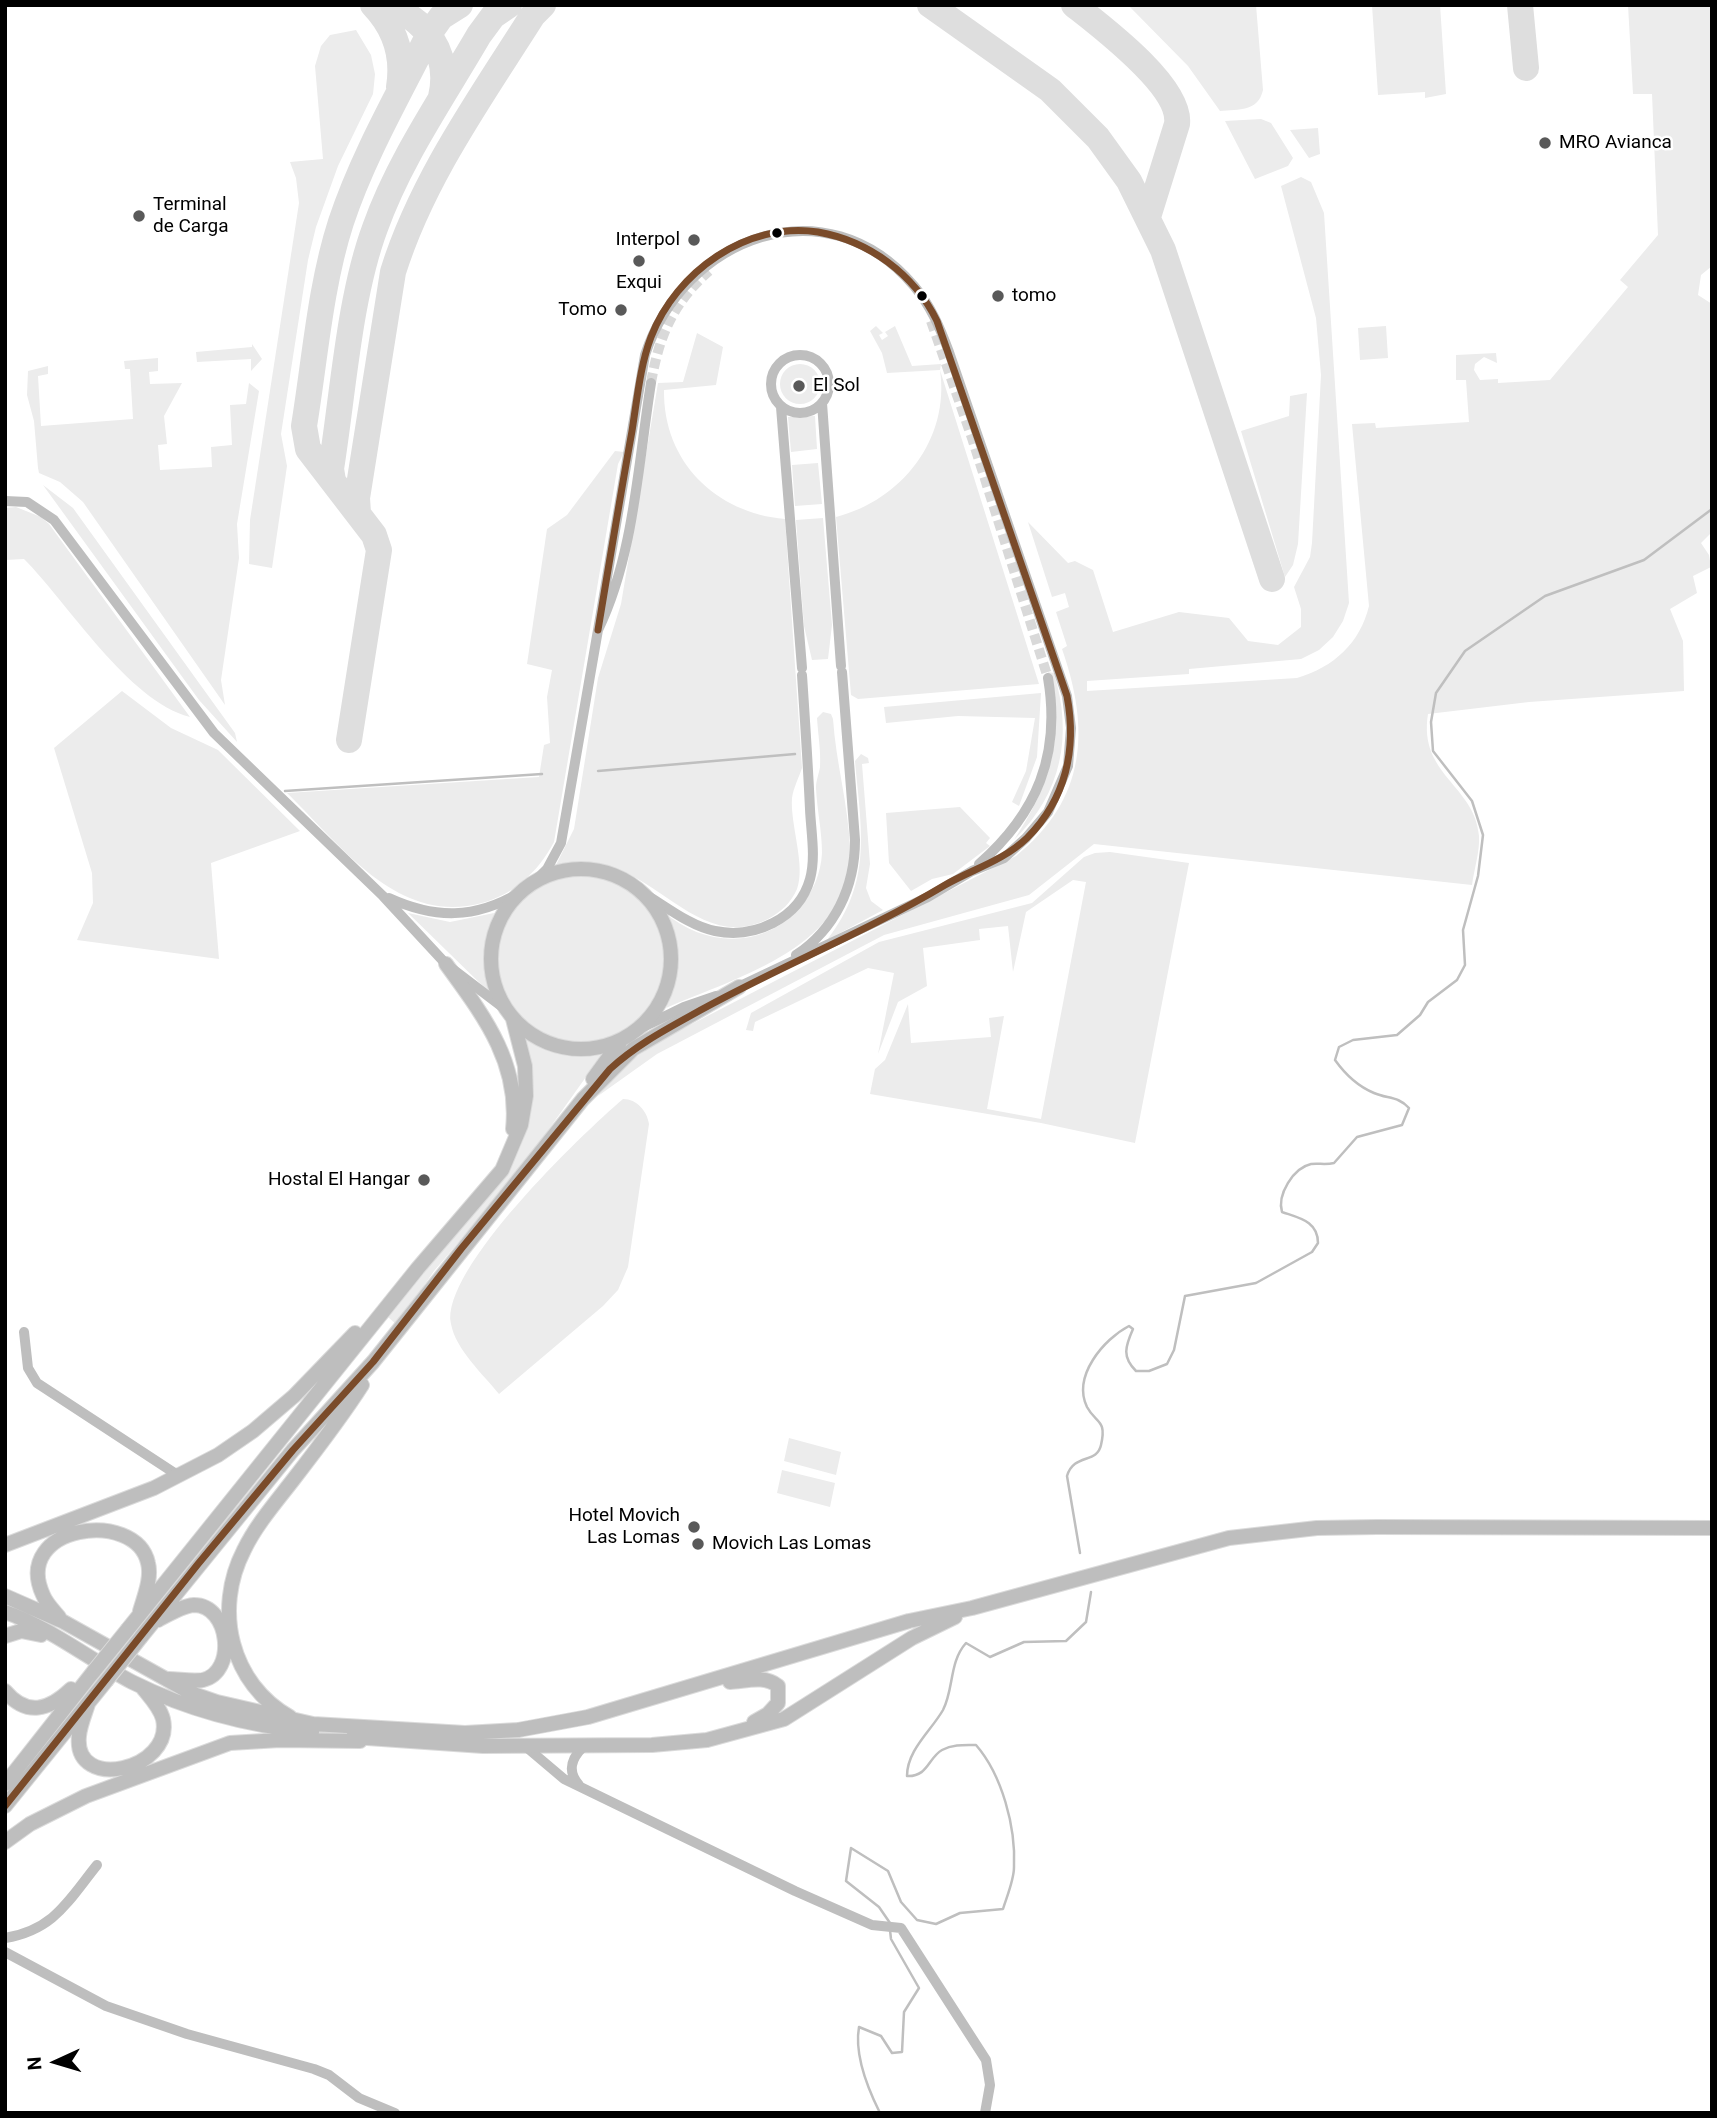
<!DOCTYPE html>
<html>
<head>
<meta charset="utf-8">
<style>
  body { margin:0 }
  #map { position:relative; width:1717px; height:2118px; overflow:hidden; background:#fff; font-family:Roboto,sans-serif }
  canvas { display:block }
  .frame { position:absolute; inset:0; border:7px solid #000; pointer-events:none }
  .north { position:absolute; left:21px; top:2027px; width:70px; height:70px; -webkit-text-stroke:5px #fff; paint-order:stroke; rotate:266deg; font-size:19px; font-weight:700; line-height:28px; text-align:center; color:#000 }
  .north::after { content:''; display:block; margin:auto; width:24px; height:32px; background:#000; clip-path:polygon(50% 0,100% 100%,50% 72%,0 100%) }
</style>
</head>
<body>
<div id="map">
<canvas width="1717" height="2118"></canvas>
<div class="frame"></div>
<div class="north">N</div>
</div>
<script>
const g = document.querySelector('canvas').getContext('2d');
g.lineJoin = 'round';
function paint(path, color) { g.fillStyle = color; g.fill(path, 'evenodd'); }
function stroke(path, color, width, dash) { g.strokeStyle = color; g.lineWidth = width; g.lineCap = dash ? 'butt' : 'round'; g.setLineDash(dash || []); g.stroke(path); }
function write(font, color, halo, rows, align = 'center') {
  g.font = font + ' Roboto,sans-serif'; g.lineWidth = 5; g.setLineDash([]); g.textBaseline = 'middle'; g.strokeStyle = halo; g.fillStyle = color; for (const [text, x, y, turn = 0] of rows) {
    g.save(); g.translate(x, y); g.rotate((+turn || 0) * Math.PI / 180); g.textAlign = isNaN(turn) ? turn : align; if (halo) g.strokeText(text, 0, 0); g.fillText(text, 0, 0); g.restore();
  }
}
paint(new Path2D(`
  M1128 5H1256L1263 90C1258 112 1239 109 1220 111L1188 66Z
  M1372 5H1440L1446 94 1425 98V92L1378 95Z
  M1628 5H1712V266L1701 275 1698 295 1712 304V532L1701 543 1709 555 1711 567 1693 576 1697 593 1670 609 1683 641 1684 691 1529 702 1428 714C1418 775 1475 785 1479 836 1480 851 1474 870 1472 885L1094 844 1029 895 884 935 657 1054 598 1096 627 1063 663 1039 1016 856C1087 799 1090 729 1062 649L1067 646 1056 612 1069 607 1065 593 1052 597 1028 522 1068 563 1075 561 1093 570 1113 632 1179 612 1229 618 1248 641 1278 645 1301 627V609L1294 587 1310 557 1312 543 1321 375 1316 318 1281 186 1301 177 1311 182 1324 213 1349 603 1343 621 1333 637 1319 650 1301 659 1189 669V674L1087 681V691L1297 678C1334 667 1360 643 1369 606L1352 424 1375 423 1376 428 1469 422 1466 380H1456V355L1496 353 1497 363 1484 357 1475 364 1474 370 1480 380 1498 379V383L1550 380 1628 287 1620 280 1658 235 1652 94H1633Z
  M356 30 371 55 375 74 373 94 338 166 316 227 308 260 281 434 287 466 272 568 249 564 250 520 299 203 296 178 290 162 323 159 315 66 321 46 330 35Z
  M1261 119 1271 123 1293 158 1288 166 1255 179 1225 121Z
  M1318 128 1320 154 1309 158 1290 130Z
  M876 326 883 333 879 335 882 340 888 336 885 332 895 326 912 366 941 364 940 370 1039 684 858 699 851 695 836 517C902 500 950 439 940 370L887 373 882 353 870 331Z
  M1386 326 1388 358 1360 360 1358 328Z
  M697 333 723 347 716 385 664 390C663 462 716 513 785 519L802 768C799 777 793 789 792 798 790 824 806 866 797 889 791 903 781 912 768 919 707 950 666 884 613 868 594 862 575 863 555 867L574 829 598 678 621 604 658 383 683 382Z
  M252 344 262 359 251 371V359L197 362 196 352 252 347Z
  M158 358V371L149 372 150 384 182 383 164 416 167 444 158 445 160 470 212 467 211 447 232 445 230 405 246 404 249 383 259 391 237 524 239 558 221 680 225 705 83 502 60 482 39 473 38 468 34 421 27 395 28 371 48 366V374L38 376 41 426 133 419 130 369H125L124 361Z
  M780 384a20 20 0 1 1 40 0a20 20 0 1 1-40 0Z
  M1307 393 1298 544 1293 565 1285 577 1241 431 1289 416 1290 396Z
  M815 416 817 449 791 452 788 417Z
  M615 451 624 452 618 464 554 842C538 872 514 894 482 903 397 926 340 844 287 793L539 777 544 745 550 743 547 697 552 670 527 664 547 529 567 515Z
  M818 463 822 504 795 506 792 465Z
  M43 485 73 508 235 733 237 742 199 700Z
  M16 507 41 517 49 524 190 717C128 701 68 603 24 559L5 560V508Z
  M823 518 832 625 828 659 812 660 804 626 796 520Z
  M1048 672 1054 673C1073 736 1062 793 1014 840 1050 785 1066 738 1048 672Z
  M122 691 171 728 218 750 300 831 211 863 219 959 77 940 93 903 92 873 54 748Z
  M1041 693 1037 757 1019 806 1012 802 1026 771 1035 718 958 716 886 723 884 707Z
  M823 712 831 714 833 719C836 763 848 803 850 847 854 947 739 976 666 1008 681 976 680 945 665 913 689 933 719 943 750 937 790 929 820 893 822 853 822 831 817 810 816 788 816 780 819 774 820 767 821 751 818 734 817 718Z
  M861 754 868 758 869 763 862 764 870 864 866 888 871 901 883 910 827 940C873 881 861 830 855 761Z
  M960 807 990 838 986 843 990 846 953 874 932 879 911 891 889 863 886 813Z
  M1110 852 1189 863 1135 1143 1041 1123 870 1094 875 1069 885 1060 908 1004 911 1043 991 1037 989 1018 1004 1016 987 1109 1041 1119 1086 882 1073 880 1026 912 1013 972 1008 926 979 929 980 940 923 948 927 986 898 1002 878 1054 894 973 868 968 755 1022 753 1031 746 1030 751 1013 879 942 1032 903 1084 857 1095 853Z
  M498 959a83 83 0 1 1 166 0a83 83 0 1 1-166 0Z
  M408 913 450 922 494 913 485 950 489 992Z
  M520 1033C545 1052 572 1059 603 1053L517 1174 434 1271 397 1325 388 1317 510 1168C540 1113 532 1090 520 1033Z
  M623 1099C637 1099 647 1111 649 1124L628 1267 618 1290 603 1306 499 1394C483 1374 456 1350 451 1324 440 1270 582 1134 623 1099Z
  M789 1438 841 1452 836 1475 784 1461Z
  M782 1470 835 1483 830 1507 777 1493Z`), '#ececec');
stroke(new Path2D(`
  M598 771 795 754
  M285 791 542 774
  M1080 1553 1067 1476C1074 1453 1097 1464 1101 1445 1107 1419 1096 1424 1087 1407 1072 1376 1104 1339 1129 1326L1133 1329C1125 1347 1122 1357 1136 1371H1149L1167 1364 1174 1350 1185 1296 1256 1283 1312 1252 1318 1243C1318 1221 1299 1218 1282 1212 1277 1195 1293 1168 1311 1164 1318 1163 1326 1165 1334 1163L1357 1137 1402 1125 1409 1108C1398 1096 1388 1099 1374 1093 1357 1086 1345 1074 1335 1060L1339 1047 1353 1040 1397 1035 1420 1015 1428 1002 1457 980 1465 965 1463 930 1478 876 1483 835 1472 801 1433 751 1431 722 1436 693 1465 651 1545 596 1644 560 1712 509
  M890 1923 879 1907 846 1881 851 1848 888 1871 901 1902 917 1920 936 1924 960 1913 1003 1909C1007 1896 1014 1880 1014 1867 1016 1827 1002 1775 976 1745 965 1745 953 1744 942 1750 928 1758 928 1777 907 1776 907 1750 931 1731 943 1710 954 1689 949 1662 966 1643L990 1657 1024 1642 1066 1641 1086 1622 1091 1592
  M880 2113C867 2087 854 2055 859 2027L881 2036 892 2053 902 2052 904 2012 919 1988 891 1939 890 1930`), '#bfbfbf', 2.5);
stroke(new Path2D(`
  M373 5C395 28 404 56 399 87
  M384 5C426 17 451 54 441 97
  M930 5 1050 90 1098 138 1129 181 1163 250 1272 579
  M1074 5C1102 27 1182 87 1177 124L1148 217
  M1520 5 1526 68
  M333 481 331 469C343 394 349 298 375 228 399 160 443 97 479 35L493 16 509 5
  M358 513 357 498 393 272C422 179 481 97 533 15L543 5
  M349 740 379 550 374 535 308 449 304 426C315 359 320 287 341 222 363 156 398 96 429 34L441 17 460 5`), '#dedede', 26);
stroke(new Path2D(`
  M931 321 972 438 1048 678
  M651 383C659 336 673 303 709 271`), '#d9d9d9', 10, [10, 5]);
const major = new Path2D(`
  M491 959a90 90 0 1 1 180 0a90 90 0 1 1-180 0Z
  M446 964C483 1015 520 1062 513 1129
  M593 1079 620 1042
  M5 1545 154 1488 218 1455 253 1431 294 1396 355 1333
  M5 1596 62 1621 191 1693 217 1702 313 1724 465 1733 518 1730 588 1717 909 1621 972 1608 1229 1538 1317 1528 1377 1527 1712 1528
  M5 1612C51 1628 90 1660 132 1682 188 1710 250 1726 312 1732
  M59 1617C54 1611 46 1603 43 1595 11 1525 136 1508 148 1563 152 1578 144 1597 140 1611
  M158 1620C169 1614 182 1606 194 1605 230 1605 237 1672 203 1680 192 1682 179 1679 169 1679
  M128 1629 418 1268 502 1170 521 1125 526 1096 525 1066 513 1019
  M5 1636 21 1631 41 1635
  M141 1637 293 1450 373 1362 583 1099 633 1049 739 987
  M730 1682C747 1681 764 1675 778 1686V1703L768 1714 754 1722
  M5 1691C27 1717 49 1710 71 1689
  M88 1704C85 1714 80 1725 79 1736 73 1793 174 1770 163 1719 160 1707 149 1696 142 1687
  M290 1717C231 1684 213 1610 244 1550 256 1525 276 1502 293 1480 317 1449 341 1418 362 1385
  M353 1737 483 1746 652 1745 707 1740 784 1719 912 1638 955 1617
  M5 1784 94 1671
  M5 1806 106 1681
  M5 1842 30 1824 86 1796 230 1743 280 1740 360 1741`);
stroke(major, '#dbdbdb', 16);
stroke(new Path2D(`
  M771 384a29 29 0 1 1 58 0a29 29 0 1 1-58 0Z
  M822 403 841 666
  M781 407 802 668
  M5 501 27 502 54 520 214 733 383 896 446 964 505 1009
  M598 630 645 355C684 237 826 182 914 286 931 306 940 328 949 352L1067 696 1071 728 1068 766 1048 812 1026 838 1004 858 972 871 928 897 734 989
  M979 864C1037 813 1061 755 1048 678
  M534 882 547 869 561 843 598 630C634 556 638 464 651 383
  M640 891C663 904 689 926 715 931 754 939 799 919 810 879 816 857 811 832 810 809 808 765 805 720 802 675
  M389 898C435 919 475 919 519 893
  M796 955C835 929 855 887 855 840L842 672
  M635 1031 684 1007 716 996
  M24 1332 28 1368 37 1383 179 1476
  M525 1746 564 1779 795 1891 872 1925 901 1928 986 2060 990 2085 985 2113
  M579 1785C567 1771 571 1759 583 1747
  M5 1938C54 1930 68 1901 97 1865
  M5 1952 106 2006 187 2034 314 2069 329 2075 359 2098 395 2113`), '#bebebe', 10);
stroke(major, '#bebebe', 14);
const majorBridge = new Path2D(`
  M94 1671 128 1629
  M106 1681 141 1637`);
stroke(majorBridge, '#dbdbdb', 16, []);
stroke(majorBridge, '#bebebe', 14);
stroke(new Path2D(`
  M5 1806 198 1564 293 1450 373 1362 461 1249 610 1069C634 1047 661 1032 690 1016 773 969 863 934 945 885 973 869 1003 861 1027 838 1066 799 1077 749 1067 696L937 321C914 274 869 241 818 232 747 221 676 272 651 337 640 366 637 400 632 431 620 497 609 564 598 630`), '#7a4b2a', 7);
for (const [x, y, r, color] of [
  [1545,143,7,"#595959"],
  [139,216,7,"#595959"],
  [777,233,6,"#000"],
  [694,240,7,"#595959"],
  [639,261,7,"#595959"],
  [922,296,6,"#000"],
  [998,296,7,"#595959"],
  [621,310,7,"#595959"],
  [799,386,7,"#595959"],
  [424,1180,7,"#595959"],
  [694,1527,7,"#595959"],
  [698,1544,7,"#595959"]
]) { const dot = new Path2D(); dot.arc(x, y, r, 0, 2 * Math.PI); g.fillStyle = color; g.fill(dot); stroke(dot, '#fff', 2.5); }
write('19px', '#000', '#fff', [
  ["MRO Avianca",1559,143],
  ["Terminal",153,205],
  ["de Carga",153,227],
  ["Interpol",680,240,"right"],
  ["Exqui",639,283,"center"],
  ["tomo",1012,296],
  ["Tomo",607,310,"right"],
  ["El Sol",813,386],
  ["Hostal El Hangar",410,1180,"right"],
  ["Hotel Movich",680,1516,"right"],
  ["Las Lomas",680,1538,"right"],
  ["Movich Las Lomas",712,1544]
], 'left');
</script>
</body>
</html>
